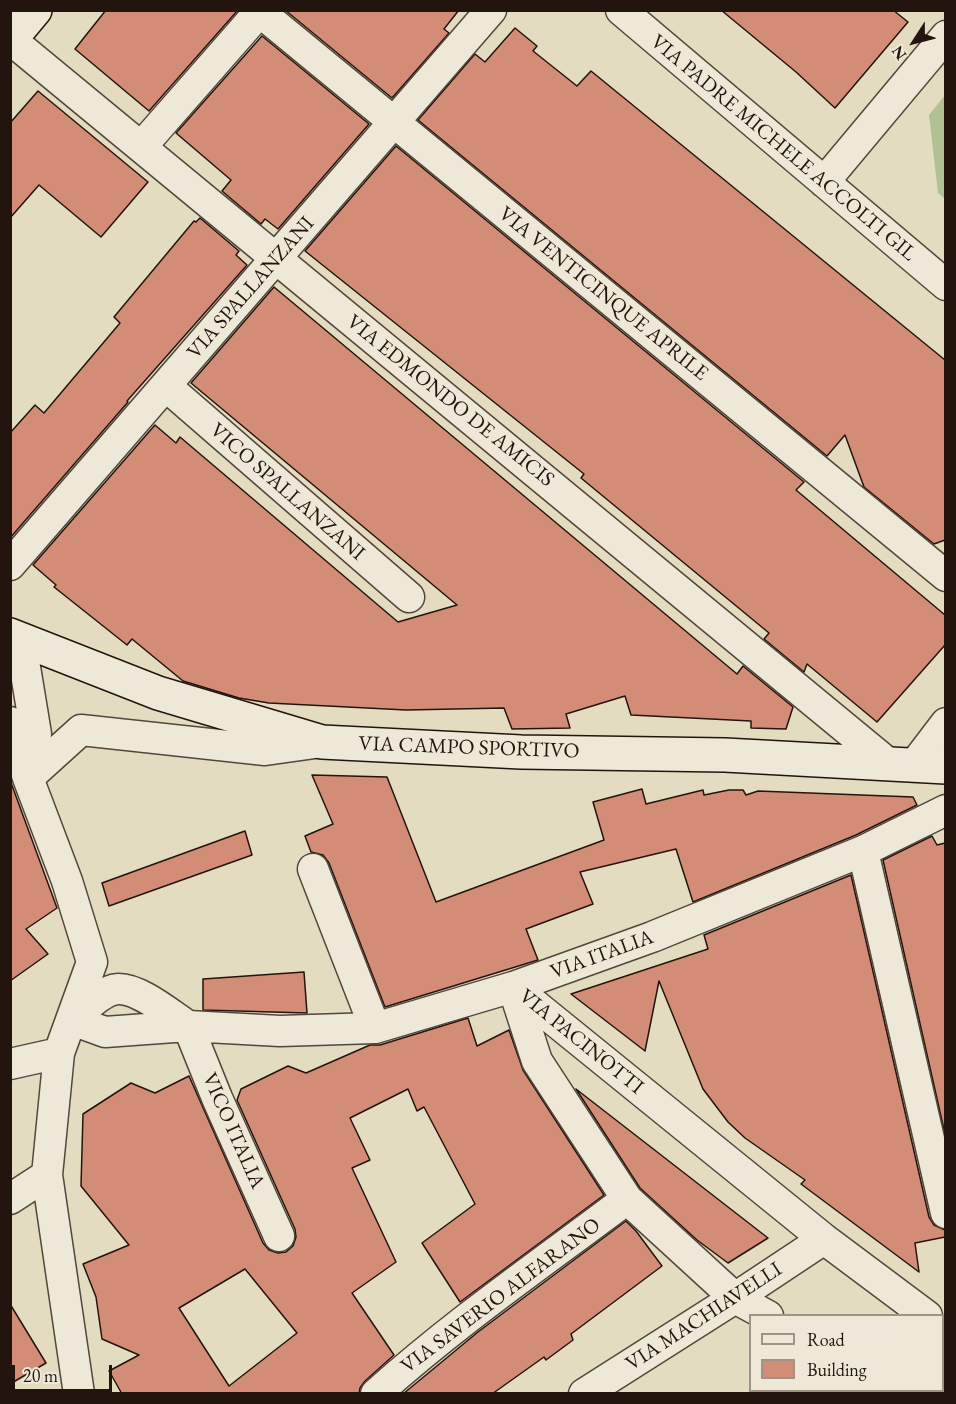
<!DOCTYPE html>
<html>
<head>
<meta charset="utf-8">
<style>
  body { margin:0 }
  #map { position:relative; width:956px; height:1404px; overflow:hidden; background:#e3dcc1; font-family:"EB Garamond",serif }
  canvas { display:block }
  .frame { position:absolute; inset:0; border:12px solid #24140e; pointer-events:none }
  .legend { position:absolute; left:749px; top:1314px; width:195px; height:78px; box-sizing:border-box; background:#ede8d7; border:2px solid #9d9387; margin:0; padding:8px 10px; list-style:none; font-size:18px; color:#24140e }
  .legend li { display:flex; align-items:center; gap:12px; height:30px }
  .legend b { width:30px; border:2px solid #9d9387 }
  .north { position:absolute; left:884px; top:12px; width:60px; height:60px; -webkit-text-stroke:4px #ede8d7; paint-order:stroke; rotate:234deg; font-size:16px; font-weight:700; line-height:24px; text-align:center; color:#24140e }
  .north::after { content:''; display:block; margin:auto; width:21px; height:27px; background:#24140e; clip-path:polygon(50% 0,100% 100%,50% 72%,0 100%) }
  .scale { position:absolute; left:12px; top:1365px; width:100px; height:27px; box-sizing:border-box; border:3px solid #24140e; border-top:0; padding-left:8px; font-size:18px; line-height:21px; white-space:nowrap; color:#24140e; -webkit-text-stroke:4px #ede8d7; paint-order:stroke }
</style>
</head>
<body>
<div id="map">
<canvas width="956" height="1404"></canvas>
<div class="frame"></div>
<ul class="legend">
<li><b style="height:8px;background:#ede8d7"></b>Road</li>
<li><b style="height:16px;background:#d38d76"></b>Building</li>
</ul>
<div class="north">N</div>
<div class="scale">20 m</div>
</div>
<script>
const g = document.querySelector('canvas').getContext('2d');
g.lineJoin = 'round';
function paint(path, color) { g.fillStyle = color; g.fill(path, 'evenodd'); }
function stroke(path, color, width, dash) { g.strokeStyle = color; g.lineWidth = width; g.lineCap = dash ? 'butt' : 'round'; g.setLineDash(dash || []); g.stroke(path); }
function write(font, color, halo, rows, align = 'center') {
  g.font = font + ' "EB Garamond",serif'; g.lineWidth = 6; g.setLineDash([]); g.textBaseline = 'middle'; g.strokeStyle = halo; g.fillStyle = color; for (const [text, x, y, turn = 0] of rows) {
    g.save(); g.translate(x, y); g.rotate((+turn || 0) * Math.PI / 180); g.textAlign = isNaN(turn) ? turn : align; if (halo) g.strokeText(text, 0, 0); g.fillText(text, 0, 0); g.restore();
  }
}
paint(new Path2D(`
  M945 95V199L938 193 929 115Z`), '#b1c194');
const building = new Path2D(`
  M106 10H238L149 111 75 49Z
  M285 10H459L444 29 449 33 392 98Z
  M721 10H893L908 22 835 108 796 72Z
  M515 28 537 46 533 51 577 86 591 71 945 360V540L934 544 864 487 845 435 827 456 418 120 475 54 485 62Z
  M262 36 369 124 278 229 265 219 261 224 222 191 231 180 176 133Z
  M38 91 148 182 101 237 39 185 10 218V123Z
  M396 146 804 482 796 490 945 615V645L877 722 807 664 804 672 764 639 769 633 581 478 584 474 305 251Z
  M200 218 239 251 236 255 247 265 127 401 128 402 10 538V433L35 405 44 413 120 323 114 317 194 221 196 222Z
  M274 287 737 674 743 666 793 707 786 729 751 728V721L631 715 625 696 566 714 570 728 512 729 504 708 406 710 269 703 239 698 183 681 132 639 127 645 54 587 56 585 33 565 155 425 176 443 180 437 398 622 457 605 191 383Z
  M312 775 387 777 436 902 604 840 593 802 642 789 646 804 703 790 704 795 729 790H743L746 795 758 791 913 797 917 805 856 835 693 902 676 849 580 872 593 904 526 929 538 960 385 1007 329 863 323 855 311 852 305 836 333 824Z
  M10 780 57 908 26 929 48 954 10 981Z
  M245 831 252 855 109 906 102 883Z
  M932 836 937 845 945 843V1134L883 860Z
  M851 875 929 1217 934 1225 945 1230V1237L915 1243 919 1272 801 1184 805 1180 745 1138 728 1122 703 1089 659 981 645 1051 571 994 708 949 704 935Z
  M304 972 307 1013 203 1010V979Z
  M468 1018 477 1046 509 1030 523 1070 604 1195 460 1302 422 1243 475 1204 424 1107 417 1111 408 1089 350 1118 370 1160 352 1168 396 1262 352 1293 394 1355 365 1381 360 1388 359 1394H122L109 1371 139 1355 102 1339 96 1297 83 1264 129 1245 81 1186 83 1114 131 1083 155 1093 189 1076 263 1243 269 1250 278 1253 286 1252 293 1246 296 1237 295 1229 237 1100 241 1089 288 1066 306 1073 370 1045H380ZM245 1269 297 1333 229 1386 179 1308Z
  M576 1089 768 1238 728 1263 697 1240 640 1188Z
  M626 1221 636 1231 662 1266 571 1334 573 1340 546 1360 544 1357 492 1394H403L478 1332Z
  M10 1304 46 1363 10 1384Z`);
paint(building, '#d38d76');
stroke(building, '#24140e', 1.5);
const street = new Path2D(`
  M621 10 946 285
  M260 12 946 576
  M10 39 889 764
  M141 147 261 10
  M824 182 946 36
  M166 386 409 597
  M10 565 491 10
  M10 647 23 655 36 734 28 775
  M10 722 28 778 67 881 92 962 59 1053 47 1175 79 1394
  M914 765 946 723
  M28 778 81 730 265 750 322 742
  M863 851 946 1213
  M313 869 375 1028
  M513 987 824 1239 927 1316
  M513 987 537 1061 627 1199 735 1298 768 1316
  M188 1026C171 1015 139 988 118 989 102 990 84 1009 72 1020L105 1032 188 1026 280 1031 375 1028 513 987 652 937 863 851 946 810
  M188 1026 217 1098 279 1236
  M10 1064 59 1053
  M10 1199 47 1175
  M942 1352H946
  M942 1387 946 1384
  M376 1394C455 1323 542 1263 627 1199
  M584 1394 735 1298 824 1239`);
const secondary = new Path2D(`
  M10 40 35 10
  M10 635 158 693 322 742 521 752 725 755 946 767`);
stroke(street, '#54463b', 33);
stroke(secondary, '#24140e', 36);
stroke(street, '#ede8d7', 30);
stroke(secondary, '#ede8d7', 33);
write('21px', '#24140e', '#ede8d7', [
  ["VIA PADRE MICHELE ACCOLTI GIL",783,148,40],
  ["VIA SPALLANZANI",251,288,-49],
  ["VIA VENTICINQUE APRILE",603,294,39],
  ["VIA EDMONDO DE AMICIS",450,401,39],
  ["VICO SPALLANZANI",287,492,41],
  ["VIA CAMPO SPORTIVO",469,748,2],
  ["VIA ITALIA",602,955,-20],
  ["VIA PACINOTTI",581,1042,39],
  ["VICO ITALIA",233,1131,66],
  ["VIA SAVERIO ALFARANO",501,1296,-37],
  ["VIA MACHIAVELLI",704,1317,-33]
]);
</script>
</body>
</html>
